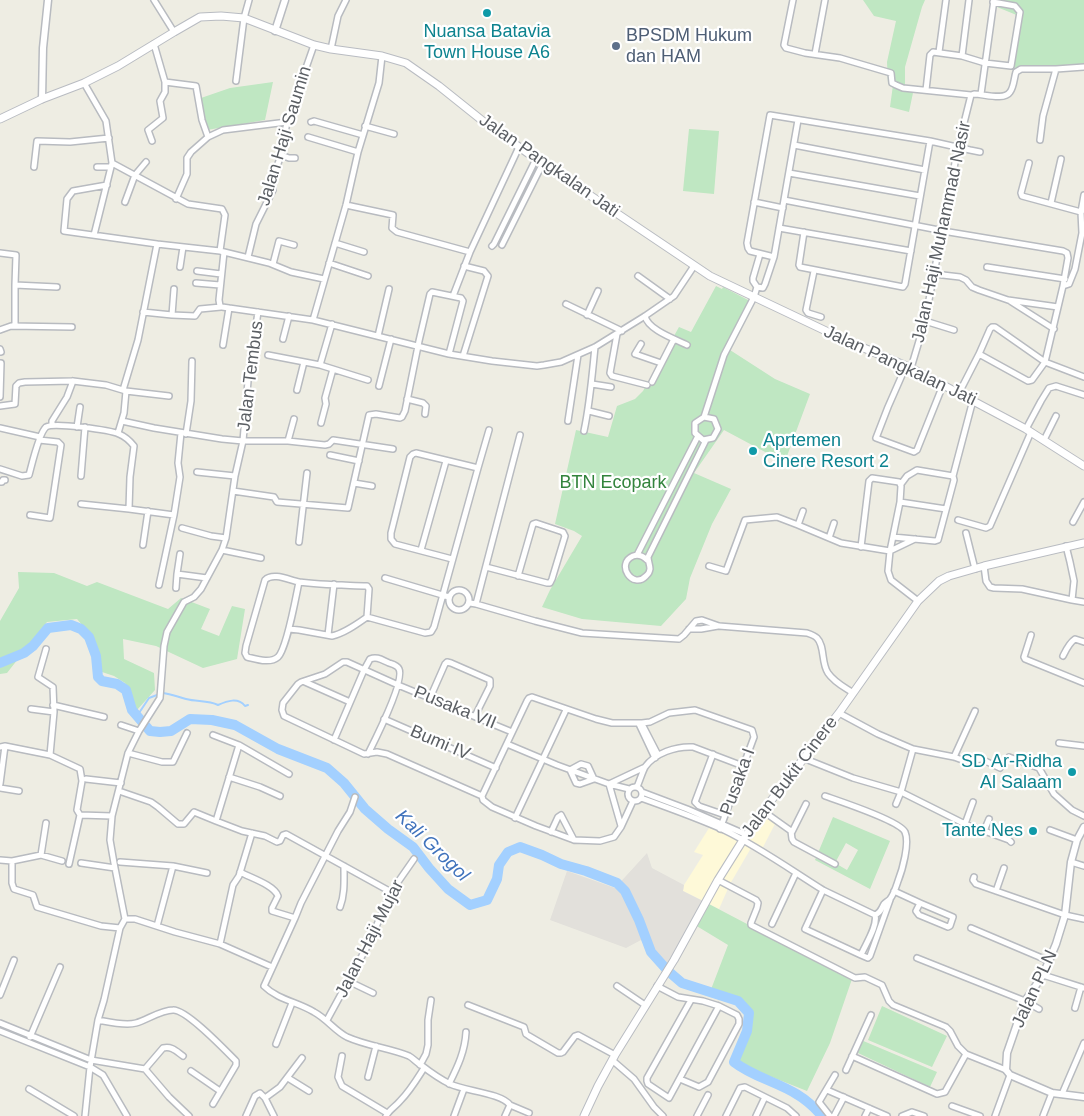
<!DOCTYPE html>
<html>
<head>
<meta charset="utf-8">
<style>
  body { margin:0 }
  canvas { display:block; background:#eeede3 }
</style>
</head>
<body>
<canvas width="1084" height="1116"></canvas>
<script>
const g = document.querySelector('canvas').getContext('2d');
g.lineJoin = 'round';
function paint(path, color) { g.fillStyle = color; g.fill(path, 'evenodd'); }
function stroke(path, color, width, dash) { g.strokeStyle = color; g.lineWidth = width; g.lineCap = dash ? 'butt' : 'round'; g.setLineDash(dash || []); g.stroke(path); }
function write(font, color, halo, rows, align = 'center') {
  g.font = font + ' Helvetica,sans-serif'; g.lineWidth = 4.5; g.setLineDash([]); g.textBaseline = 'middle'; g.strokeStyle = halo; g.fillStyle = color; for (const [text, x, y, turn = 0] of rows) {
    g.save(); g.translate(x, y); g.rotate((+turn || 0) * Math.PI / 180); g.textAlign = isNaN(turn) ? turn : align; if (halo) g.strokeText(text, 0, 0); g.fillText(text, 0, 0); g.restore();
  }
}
paint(new Path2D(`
  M762 809 777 820 760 853 751 848 730 884 719 909 683 891 684 885 703 855 694 852 709 828 740 840Z`), '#fef9d8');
paint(new Path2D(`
  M647 853 652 868 684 885 683 891 707 903 667 967 655 960 641 940 626 948 550 920 567 871 615 888Z`), '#e2e0db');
paint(new Path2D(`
  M863 0H925L922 7 905 67V87L914 88 909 112 890 107 893 85 888 84 887 62 896 21 874 16Z
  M993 0H1084V64L1011 68 1019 16 992 5Z
  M273 82 265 120 207 130 201 98 230 88Z
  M689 129 719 131 714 194 683 191Z
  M716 286 722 289 723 287 750 301 752 304 730 350 775 379 810 394 787 456 767 453 724 430 694 473 731 489 712 524 690 578 686 599 661 626 582 619 542 607 550 590 582 536 574 531 555 524 576 430 608 437 617 406 635 399 643 391 679 327 691 332Z
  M18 572 54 573 87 586 97 582 168 609 181 598 210 609 201 629 219 636 232 606 245 609 237 659 203 668 156 646 123 639 124 659 154 673 155 690 137 710 125 683 114 676 99 671 88 632 77 619 47 622 7 673 0 674V621L19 588Z
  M833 817 890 841 870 889 815 860ZM846 843 858 850 847 870 835 863Z
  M707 903 852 979 830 1043 807 1091 734 1062 747 1031 749 1013 738 1001 710 992 728 945 695 925Z
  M882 1006 947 1036 932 1067 868 1040Z
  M861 1040 937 1072 930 1087 858 1053Z`), '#bfe7c2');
stroke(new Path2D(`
  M163 693C171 694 178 697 186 699 197 702 208 700 218 705 227 701 238 697 245 706L248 705
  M137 716 149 698 157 695`), '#a3d0ff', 2);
stroke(new Path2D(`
  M0 663 24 653 33 646 48 628 71 625 81 629 89 637 96 656 98 677 102 681 117 684 126 690 132 710 150 731 160 732 171 731 190 719 212 720 235 725 278 749 327 768 344 783 365 809 388 829 413 847 429 868 448 889 470 905 487 900 497 879 499 865 508 852 520 847 542 855 561 864 586 871 617 883 625 891 639 920 651 952 668 971 682 983 738 1001 749 1013 747 1031 734 1062C753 1077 778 1082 798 1095 808 1101 815 1108 822 1116`), '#a3d0ff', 10);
const minor = new Path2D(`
  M154 0 174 32
  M793 0 784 45 786 48 805 53 840 58 891 73 892 83 896 85 903 88 971 95 974 94C984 94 1004 101 1010 92 1014 87 1014 78 1016 72L1021 69H1056L1084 67
  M154 44 165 82 196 86 202 120 208 137
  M331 49 338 16 346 0
  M939 52 946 0
  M815 54 825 0
  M962 56 969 0
  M236 81 244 18 249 0
  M84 83 106 121 112 163 94 235
  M926 90 930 55 933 52 962 56 985 63 1011 66 1020 12 1015 6 993 2
  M981 94 994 0
  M311 122 314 121 363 135
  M365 126 394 134
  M308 137 358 152
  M1040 140 1043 116 1056 69
  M152 141 148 130 163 118 160 101 165 92V82
  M794 145 925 170
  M281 155 289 158H295
  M112 163 188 204 222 209 225 215 220 251
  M1029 163 1021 193 1022 196 1081 212 1082 211
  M34 167 37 141 70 142 109 138
  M97 167H111
  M789 173 920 196
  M107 185 73 191 67 199 64 231 157 244 220 251 269 263 291 272 324 279
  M176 199 187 174V158L191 152 208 137 223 130 287 122
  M784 200 949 232 1063 251 1067 253 1068 258 1063 286
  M125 202 135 175 146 162
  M754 202 783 208
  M1051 203 1061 159
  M346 205 393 215 392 228 397 232 470 252
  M779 228 911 251
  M804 232 799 265 800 267 903 287 905 284 930 141
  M335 243 364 252
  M502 245 543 163
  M492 246 494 244 536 159
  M224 252 219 300 220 306 222 307 313 320 449 354 492 361 537 366 544 365 561 362 595 347 645 316 674 296 694 266
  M0 253 16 255 15 285V326
  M248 257 256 224 273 190V178L281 155 287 122 314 45
  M774 257 750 251 748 248 747 243 770 115 930 141 970 150 980 152
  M329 263 368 276
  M273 264 279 241 294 245
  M180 267 183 247
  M987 267 1065 279
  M197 271 221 274
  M814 271 806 310 808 313 821 317
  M934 274 960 277 966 280 972 287 979 290 1008 300 1058 307
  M638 276 670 299
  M196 283 220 285
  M15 285 57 287
  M757 287 763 288 765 284 774 257 798 120
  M757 287 753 281V278L760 254
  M453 296 470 252 519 147
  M1010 301 1054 329
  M566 304 622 331
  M143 312 172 315 174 289
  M172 315 195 316 200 309 221 307
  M587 315 598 291
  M645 316C648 330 675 339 687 345
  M313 320 346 205 358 152 379 83 382 56
  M925 321 954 330
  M0 330 11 326 72 327
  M617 334 610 373 612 376 647 385
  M378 336 389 289
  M283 339 289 316
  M641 344 635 354 661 363
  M223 345 229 308
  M0 349 1 352
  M979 354 990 329 992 327H995L1045 362 1084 377
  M268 355 320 365 368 380
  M463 356 488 276 484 271 464 266
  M320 365 332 324
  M906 366 888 407 876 438 914 452 917 450 943 385
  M911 368 925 321 958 147 971 95
  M652 382 674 339
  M592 384 611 387
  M379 386 391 339
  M123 390 138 340 157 244
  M297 390 304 362
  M959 393 979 354 1028 381 1032 380 1045 362 1063 286 1069 284 1075 269 1082 233 1081 212 1084 195
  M0 397 1 363
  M407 399 423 403 426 406 425 414
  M0 406 15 404 16 386 19 383 25 382 73 381 106 385 126 391 169 396
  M589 411 609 416
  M704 417 714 419 718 429 713 438 703 440 695 433V423L704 417 724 355 754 297 757 287
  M122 421 154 428 222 439 243 441H288L325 445 329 444 333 440 393 449
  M568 421 578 355
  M321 423 326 404 325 398 333 369
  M52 424V421L67 397 73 381
  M77 427 80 407
  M0 428 40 437
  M1026 429 1041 401 1049 388 1056 386 1084 395
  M584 431C590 403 592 376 595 347
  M118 433 124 413 126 391
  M186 434 191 401 192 361
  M1044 440 1056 416
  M288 441 294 419
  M330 455 359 461
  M478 468 489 430
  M0 469 22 476 29 475C32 464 39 433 46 427 53 422 110 430 119 434 124 436 130 441 134 446L130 477 129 509 174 515
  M197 472 235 476
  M81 476 85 427
  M953 476 973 400
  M0 482H2L3 480H5
  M354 483 372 486
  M233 491 274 497 277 502 348 508 369 415 376 414 400 418 402 417 405 411 419 341 430 294 432 292 461 298 463 301 449 354
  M900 502 946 509
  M81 504 129 509
  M30 515 50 518 61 445 58 442 39 440
  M958 520 986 528 990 526 1031 432
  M1073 522 1084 502
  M798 525 803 511
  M182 528 211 536 226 538
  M966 533 975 569
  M893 537 935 541 938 540 954 480 953 476 917 470 907 476 901 484
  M829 538 834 523
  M299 542 307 473
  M143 545 148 511
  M861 547 869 481 872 478 899 482 901 486 900 502 890 551 915 539
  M222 550 261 558
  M421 550 446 461
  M637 555 698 436
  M647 560C643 556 639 554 633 556 615 564 633 590 646 576 649 573 649 573 650 569 650 565 648 561 648 557L706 440
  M709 566 726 571 745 520 777 517 798 525 841 543 890 551 888 571 891 580 918 601
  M984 566 986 581 990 587 994 588 1022 589 1072 600 1074 581 1070 562 1066 546
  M486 567 547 583H550L552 579 565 536 563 532 536 523 533 524 518 576
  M177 574 180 554
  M385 578 449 597
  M299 582C296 596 287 648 278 657 270 664 256 659 247 657L245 653 246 646 265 580C273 572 289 580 299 582 321 585 344 585 367 586L369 589 367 617
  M159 585 174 515 180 477 178 463 181 433
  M176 588 177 574 207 578
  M449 600a10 10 0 1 1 20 0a10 10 0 1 1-20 0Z
  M1072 600 1084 602
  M470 603 476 604 535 621 582 633 679 639 684 635 696 621 702 620 719 626 807 633C810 634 815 636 817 638 825 646 821 663 828 673 834 682 844 687 853 693
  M476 604 520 435
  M289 629 299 630 332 636C345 633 357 624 367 617L425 633 431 632 434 627 478 468 416 453 413 454 410 457 391 533V539L395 544 452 559
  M689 629H701L718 626
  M328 635 334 584
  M1031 635 1024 657 1025 659 1084 683
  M46 649 38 677 53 687 54 712 50 755
  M1063 656C1066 650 1069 643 1075 639L1084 642
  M305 682 350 702
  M430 698 445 664 447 662 451 663 490 680V686L475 716
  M53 705 104 717
  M31 709 54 712
  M839 713 878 734 913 749
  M384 719 496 768
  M639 724 655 758
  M121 725 139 731
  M643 726 658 755
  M213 735 239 745 289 774
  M334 740 364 670 370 659C377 656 382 660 389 663 392 664 397 665 399 669 405 681 375 740 368 754
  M1059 743 1084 746
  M507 744 557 765 609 784 621 826
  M0 747 5 746 50 755 80 769 82 781 77 810 80 815 112 816
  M128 753 162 762H173L187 733
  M713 754 695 802 699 806 725 815
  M954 757 975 711
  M1009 757 1039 768 1054 794 1072 810 1084 816
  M803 758 853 778 901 792 965 824 1009 840 1011 842
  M581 764 588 766 594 779 580 784 576 783 570 770Z
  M229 777 260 787 280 796
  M86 779 121 783
  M0 784 5 746
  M609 784 645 767
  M609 784 629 789
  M628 794a7 7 0 1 1 14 0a7 7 0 1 1-14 0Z
  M637 787C640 780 642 773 645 767 655 753 676 746 693 747L743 766
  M0 788 19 791
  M119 791 151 802 158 807 178 824H184L194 812 216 821 239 745
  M642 792 687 809 747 835
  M482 796 387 754 377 752 364 754 284 716 282 710 283 703 298 684 301 682 325 674 343 662H347L398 685 512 732
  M825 796C839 801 900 821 905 832 910 843 902 871 898 881 896 887 894 894 890 899 888 901 886 902 884 904 881 909 881 913 875 915
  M355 797 350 812 338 831 301 903 295 918 264 986C278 1000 298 1002 314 1012 327 1019 335 1031 347 1037 367 1046 389 1048 409 1056 413 1058 417 1063 421 1065 430 1072 440 1079 450 1084 465 1091 501 1093 510 1105L505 1116
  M641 798C669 808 697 818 724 830 759 847 791 870 823 890
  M633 801 621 827 614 837 600 841 574 840 536 826 492 807 483 800 482 796 527 701 529 698 532 697 596 719 612 723H642L650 722 669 713 695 710 752 730 754 737 720 829
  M896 804 901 792 913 749 954 757 965 761 981 759 1000 768
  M763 811 791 831 792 839 794 842 835 864
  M515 818 566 710
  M216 821 242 831 265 836 277 842 280 841 283 835 286 834 391 892
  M965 824 973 802
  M1050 830 1077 840
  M984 831 989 819
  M551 832 558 817 561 815 574 840
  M792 832 806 804
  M41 855 46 823
  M0 860 12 861 41 855 62 861
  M12 861V883L14 889 33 895 37 907 101 926 120 928
  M120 862 173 866 207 873
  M1071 862 1084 866
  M81 863 115 868
  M69 864 80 815
  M240 872C251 878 274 885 278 896L272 908V911L295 918
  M974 877 973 880 976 884 1065 915 1084 919
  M718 880 756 900 758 903 757 908 751 923V925L855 978 865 977 882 985 889 1001 893 1005 946 1027 950 1031 958 1046 966 1054
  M823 890 875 915C878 926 865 945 861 955L805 929Z
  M894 891 920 903 953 917 950 926 948 927 919 915 916 911 920 903
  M996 891 1004 868
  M340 907C345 894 344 880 344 866
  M125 919 114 863 110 840 112 816 128 753 139 731 160 698 164 646 167 632 184 602 194 597 201 589 222 550 226 538 235 476 243 441 248 381 258 312
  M125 919H135L175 932 220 944 272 967
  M772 924 796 873
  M157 926 173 866
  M971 928 1049 961
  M220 944 233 885 239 876 252 833
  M861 955 868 958 870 956 890 900
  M917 958 1025 1001 1039 1009
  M1043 975 1084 988
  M348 981 373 993
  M617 986 645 1005
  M657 986 678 997 703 1001 719 1006 669 1098 648 1084 647 1081V1078L691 1000
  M0 995 14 960
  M468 1005 524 1027 526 1034 529 1036 558 1053H561L563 1052 575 1036 578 1035 615 1055
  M1075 1008 1081 987
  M98 1020C109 1022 125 1026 136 1023 147 1020 161 1010 173 1010 186 1009 225 1050 236 1061V1065L213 1104
  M327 1020 369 943 391 892 414 859
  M0 1023 91 1060 145 1069 169 1097 189 1116
  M0 1031 90 1067 103 1075 127 1116
  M30 1037 60 967
  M276 1044 292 1003
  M342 1056 338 1077 342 1086 387 1113
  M852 1056 937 1094 945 1092 966 1054 1006 1070
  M612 1060 634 1079 654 1107 663 1116
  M420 1065 426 1054 428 1045V1020L431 1000
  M145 1069 163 1048C172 1046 176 1051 183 1056
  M846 1070 871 1015
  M191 1071 220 1091
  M368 1077 376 1046
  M288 1078 309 1091
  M680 1079 699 1087 708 1082 739 1024V1019L737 1015 719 1006
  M449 1084C458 1066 465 1051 466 1032
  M29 1089 74 1116
  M827 1090 887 1116
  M1062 1094 1084 1043
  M265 1098 280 1087 302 1058
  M510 1105 529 1113
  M952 1106 980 1116
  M85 1116 90 1067 98 1020 104 1000 120 928 125 919
  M246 1116 255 1096 260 1093 265 1098 274 1116
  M386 1116C389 1110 396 1106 400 1101 410 1091 417 1079 424 1068
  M454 1116 464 1089
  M697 1116 708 1095
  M726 1116 740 1088 745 1087 787 1108 796 1116
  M756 1116 765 1097
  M830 1116 819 1102 835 1075
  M834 1116 844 1097
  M865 1116 869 1108
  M902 1116 912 1112 924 1116
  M995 1116 1010 1075
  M1043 1116 1052 1093`);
const tertiary = new Path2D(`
  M275 31 285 0
  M42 99 43 48 48 0
  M1084 827 1077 840 1071 862 1065 915 1056 944 1043 975 1025 1001 1007 1053 1006 1070 1010 1075 1052 1093 1084 1097`);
const secondary = new Path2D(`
  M0 119 42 99 84 83 118 66 174 32 200 17 221 16 244 18 314 45 331 49 382 56 406 63 439 86 484 122 536 159 710 276 845 340 911 368 1026 429 1084 466
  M584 1116 598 1086 615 1055 674 960 718 880 743 840 763 811 839 713 918 601 939 581 949 576 984 566 1084 543`);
stroke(minor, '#b8bbc0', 8);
stroke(tertiary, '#b8bbc0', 9);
stroke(secondary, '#b9bcc2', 9);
stroke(minor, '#fff', 5);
stroke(tertiary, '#fff', 6);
stroke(secondary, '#fff', 7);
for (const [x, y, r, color] of [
  [487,13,5,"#0f9aa8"],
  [616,46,5,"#5c6f8a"],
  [753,451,5,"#0f9aa8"],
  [1072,772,5,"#0f9aa8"],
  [1033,831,5,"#0f9aa8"]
]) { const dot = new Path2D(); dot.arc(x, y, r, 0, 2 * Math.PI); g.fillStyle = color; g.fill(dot); stroke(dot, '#fff', 2); }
write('18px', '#0d838f', '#fff', [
  ["Nuansa Batavia",487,32,"center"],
  ["Town House A6",487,53,"center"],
  ["Aprtemen",763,441,"left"],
  ["Cinere Resort 2",763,462,"left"],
  ["SD Ar-Ridha",1062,762],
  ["Al Salaam",1062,783],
  ["Tante Nes",1023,831]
], 'right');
write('18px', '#4e5e75', '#fff', [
  ["BPSDM Hukum",626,36],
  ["dan HAM",626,57]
], 'left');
write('18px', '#5b5f64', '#fff', [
  ["Jalan Haji Saumin",285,136,-73],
  ["Jalan Pangkalan Jati",549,166,35],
  ["Jalan Haji Muhammad Nasir",942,232,-78],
  ["Jalan Pangkalan Jati",900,366,25],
  ["Jalan Tembus",251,376,-83],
  ["Pusaka VII",455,708,22],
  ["Bumi IV",440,743,23],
  ["Jalan Bukit Cinere",790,777,-53],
  ["Pusaka I",738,782,-70],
  ["Jalan Haji Mujar",370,939,-63],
  ["Jalan PLN",1035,989,-65]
]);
write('18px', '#33843d', '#fff', [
  ["BTN Ecopark",613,483]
]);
write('italic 19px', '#4073bc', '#fff', [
  ["Kali Grogol",432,846,44]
]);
</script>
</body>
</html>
